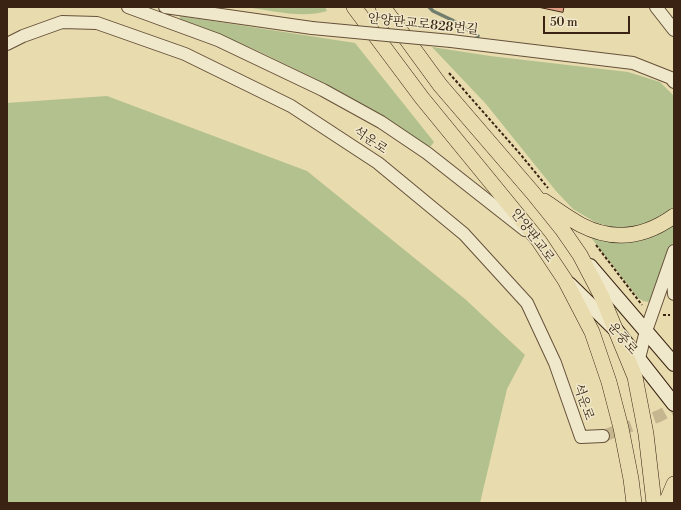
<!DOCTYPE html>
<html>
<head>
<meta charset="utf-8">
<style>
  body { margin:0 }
  #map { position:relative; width:681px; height:510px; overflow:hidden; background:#e8dbae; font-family:"Libre Bodoni",serif }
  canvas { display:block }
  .frame { position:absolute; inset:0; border:8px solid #3a2313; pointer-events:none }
  .scale { position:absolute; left:543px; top:16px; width:87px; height:18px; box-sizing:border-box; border:2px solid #3a2313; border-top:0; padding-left:5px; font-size:12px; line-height:14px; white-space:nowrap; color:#3a2313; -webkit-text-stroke:3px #f0e8ca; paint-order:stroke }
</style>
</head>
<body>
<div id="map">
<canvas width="681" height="510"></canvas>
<div class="frame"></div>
<div class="scale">50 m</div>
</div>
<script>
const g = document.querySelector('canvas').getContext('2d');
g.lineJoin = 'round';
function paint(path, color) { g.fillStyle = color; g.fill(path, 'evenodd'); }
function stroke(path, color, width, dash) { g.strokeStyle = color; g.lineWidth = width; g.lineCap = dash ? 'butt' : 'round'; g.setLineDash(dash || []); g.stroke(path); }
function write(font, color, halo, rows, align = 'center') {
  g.font = font + ' "Libre Bodoni","Noto Serif KR",serif'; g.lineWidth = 3; g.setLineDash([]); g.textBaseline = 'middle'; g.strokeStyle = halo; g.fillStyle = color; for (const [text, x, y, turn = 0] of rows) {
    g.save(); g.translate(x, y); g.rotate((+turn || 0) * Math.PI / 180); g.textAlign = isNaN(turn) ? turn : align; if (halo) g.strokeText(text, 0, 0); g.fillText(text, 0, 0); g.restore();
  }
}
paint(new Path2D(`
  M245 7H325L327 11C302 19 271 10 245 7Z
  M180 16 355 43 434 142 431 146 425 148 386 118 328 85 258 51 204 28 180 21Z
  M432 47 490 56 628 72 660 82 674 96V208L660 219 639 227 617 229 595 222 573 209 556 191 486 104Z
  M107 96 307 171 465 299 525 355 507 389 480 503H7V103Z
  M674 220V240L649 302 643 301 638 298 589 235Z`), '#b2c18e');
stroke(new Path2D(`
  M429 7 433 11 452 20 478 36`), '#727e6d', 3.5);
const building = new Path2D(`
  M538 7H564L563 12Z`);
paint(building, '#e3a086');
stroke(building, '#3a2313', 1);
stroke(new Path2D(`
  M603 436 659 416 674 408`), '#c5b68f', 12, [12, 6]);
const tertiary = new Path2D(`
  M128 7 218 40 323 90 381 122 427 153 525 230
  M165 7 312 28
  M656 7 674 30
  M451 41 633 63 671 78 674 82
  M7 44 23 36 62 22 97 23 185 54 291 106 378 163 464 234 527 303 555 363 581 437 603 436
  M672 263 674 294
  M637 366 646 331 674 251`);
const secondary = new Path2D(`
  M590 266 674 364
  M569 284 616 330 674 404`);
const primary = new Path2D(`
  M354 7 422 98 539 241 565 280 592 332 609 382 621 428 631 479 634 503
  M383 7 440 85 533 193 562 229 580 255 602 297 635 377 646 434 654 503
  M544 201C556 209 568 218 581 225 614 242 645 237 674 216
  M666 503 674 484`);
stroke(tertiary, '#66513a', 14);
stroke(secondary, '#3a2313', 16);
stroke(primary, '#3a2313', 16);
stroke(new Path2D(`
  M449 73 521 155 548 188
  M596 245 642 305
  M663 315H670`), '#3a2313', 2, [3, 2]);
stroke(tertiary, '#f0e8ca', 12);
stroke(secondary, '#f0e8ca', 14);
stroke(primary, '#e8dbae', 15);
const tertiaryBridge = new Path2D(`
  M312 28 451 41`);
stroke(tertiaryBridge, '#66513a', 14, []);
stroke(tertiaryBridge, '#f0e8ca', 12);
write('13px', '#3a2313', '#f0e8ca', [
  ["안양판교로828번길",423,25,6],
  ["석운로",370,141,34],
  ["안양판교로",532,236,53],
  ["운중로",622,339,49],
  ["석운로",583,402,71]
]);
</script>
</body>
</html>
